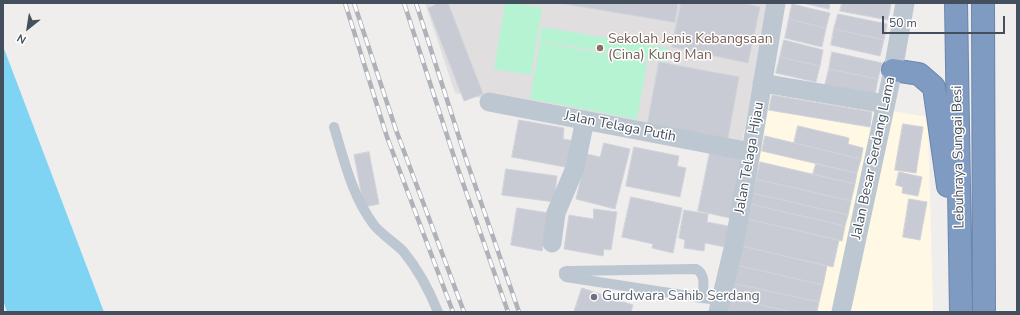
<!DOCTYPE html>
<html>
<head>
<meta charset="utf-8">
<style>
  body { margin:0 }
  #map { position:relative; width:1020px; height:315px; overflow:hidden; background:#f0eded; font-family:"Nunito Sans",sans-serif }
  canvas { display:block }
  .frame { position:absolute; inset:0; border:4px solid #444f5d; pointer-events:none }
  .north { position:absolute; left:8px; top:8px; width:40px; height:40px; -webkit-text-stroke:3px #fff; paint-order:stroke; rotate:210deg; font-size:11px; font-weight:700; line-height:16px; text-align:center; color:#444f5d }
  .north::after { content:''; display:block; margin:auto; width:14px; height:18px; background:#444f5d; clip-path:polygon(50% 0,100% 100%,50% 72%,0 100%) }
  .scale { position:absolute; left:882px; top:16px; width:123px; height:18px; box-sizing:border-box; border:2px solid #444f5d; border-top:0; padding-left:5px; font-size:12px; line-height:14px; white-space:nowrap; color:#444f5d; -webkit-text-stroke:3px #fff; paint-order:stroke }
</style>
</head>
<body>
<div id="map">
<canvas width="1020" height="315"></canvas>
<div class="frame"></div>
<div class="north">N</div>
<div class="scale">50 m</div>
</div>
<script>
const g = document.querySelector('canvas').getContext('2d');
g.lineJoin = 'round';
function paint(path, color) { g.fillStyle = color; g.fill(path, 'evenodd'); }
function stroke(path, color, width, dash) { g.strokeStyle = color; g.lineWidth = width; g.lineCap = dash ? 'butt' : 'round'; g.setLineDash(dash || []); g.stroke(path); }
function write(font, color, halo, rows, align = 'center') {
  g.font = font + ' "Nunito Sans",sans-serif'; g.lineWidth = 3; g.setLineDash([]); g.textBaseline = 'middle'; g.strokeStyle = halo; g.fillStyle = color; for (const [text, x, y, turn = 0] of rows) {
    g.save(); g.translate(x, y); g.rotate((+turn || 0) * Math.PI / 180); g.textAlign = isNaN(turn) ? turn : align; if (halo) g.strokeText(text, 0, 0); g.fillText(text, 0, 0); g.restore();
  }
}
paint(new Path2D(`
  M768 90 928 117 933 312H723Z`), '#fef8e4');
paint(new Path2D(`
  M425 3H770L741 147 455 93Z`), '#e1dedf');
paint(new Path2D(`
  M505 3H514L542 8 531 75 494 69Z
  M542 27 668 48 665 62 539 41Z
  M540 42 647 62 637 119 530 99Z`), '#b6f3d2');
paint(new Path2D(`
  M3 46 104 312H7L3 300Z`), '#7fd4f4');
const building = new Path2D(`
  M434 3H448L483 94 464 101 428 8 435 5Z
  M560 3H678L675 22Z
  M681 3H742L760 7 748 63 672 47Z
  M803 3H830L829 9Z
  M842 3 891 4 888 20 840 11Z
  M792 4 830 13 826 28 789 19Z
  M838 14 887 24 884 40 834 29Z
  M789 19 826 28 822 47 785 38Z
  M834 29 884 40 880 56 831 45Z
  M784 40 823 50 820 66 780 57Z
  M832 52 882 63 878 79 829 69Z
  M780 57 820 66 816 82 776 73Z
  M659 62 739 77 727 143 647 128Z
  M829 69 878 79 875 95 825 85Z
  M772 95 872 112 870 127 769 110Z
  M519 120 564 128 563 139 575 141 570 168 512 157Z
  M903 124 923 127 916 173 895 170Z
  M798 126 849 138 848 144 863 148 861 159 794 143Z
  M765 136 861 159 857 173 762 151Z
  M604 143 630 149 615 209 576 199 587 154 600 157Z
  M634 147 679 156 677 166 686 168 680 197 626 186Z
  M369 152 379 204 364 207 354 155Z
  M710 152 742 159 730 218 698 211Z
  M760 162 855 184 851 201 756 179Z
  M816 164 857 173 855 184 813 174Z
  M506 169 557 176 554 202 502 195Z
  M899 172 922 177 918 196 902 193 903 187 896 185Z
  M756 179 851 201 848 215 752 193Z
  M752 193 848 215 845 226 750 204Z
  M631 197 682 208 673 253 652 248 653 244 622 237Z
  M909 199 927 202 920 240 903 237Z
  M750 204 845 226 842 241 747 219Z
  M517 208 549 213 542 251 511 245Z
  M594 209 617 212 611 250 604 249 603 256 564 249 569 215 593 219Z
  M684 210 708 214 707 222 733 227 730 248 705 243 704 251 684 248 685 240 679 238Z
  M747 219 839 240 833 267 741 246Z
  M741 246 827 266 823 285 736 265Z
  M736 265 823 285 819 302 732 283Z
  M732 283 819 302 817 312H792L729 298Z
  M582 288 633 305 631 312H574Z
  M729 298 792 312H733L726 310Z`);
paint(building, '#c8cbd4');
stroke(building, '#d0d3da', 1);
const highway = new Path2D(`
  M956 3 961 312
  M983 3 984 312
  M893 70 919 74 934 87 948 186`);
stroke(highway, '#6b86ad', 24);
stroke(new Path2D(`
  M334 127C344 160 352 196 374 225 382 235 394 242 403 251 417 268 430 292 438 312
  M702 298C703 288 707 275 696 269L566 271 564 272V275L566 277 702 298 721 300`), '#bcc7d1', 10);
stroke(new Path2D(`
  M762 83 885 104
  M489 102 751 152
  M552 243 556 213 575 168 585 120
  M718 312 734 245 751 152 776 3
  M841 312 893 70 905 3`), '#bcc7d1', 19);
stroke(highway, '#809bc2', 22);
const rail = new Path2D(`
  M345 3 387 137 453 312
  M354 3 396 130 464 312
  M404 3 456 163 508 312
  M416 3 466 159 519 312`);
stroke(rail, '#afb2b9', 4.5);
stroke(rail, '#fff', 3, [9]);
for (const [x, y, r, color] of [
  [600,48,4,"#8d6e63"],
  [594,297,4,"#6b7280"]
]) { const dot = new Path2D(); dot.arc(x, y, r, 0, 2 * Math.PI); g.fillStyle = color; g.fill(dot); stroke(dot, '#fff', 1.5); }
write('14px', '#785e54', '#fff', [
  ["Sekolah Jenis Kebangsaan",608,40],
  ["(Cina) Kung Man",608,56]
], 'left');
write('14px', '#444f5d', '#fff', [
  ["Jalan Telaga Putih",620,127,11],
  ["Lebuhraya Sungai Besi",959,157,-91],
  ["Jalan Telaga Hijau",750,158,-80],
  ["Jalan Besar Serdang Lama",874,158,-78]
]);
write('14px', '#5b616d', '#fff', [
  ["Gurdwara Sahib Serdang",602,297]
], 'left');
</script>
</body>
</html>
